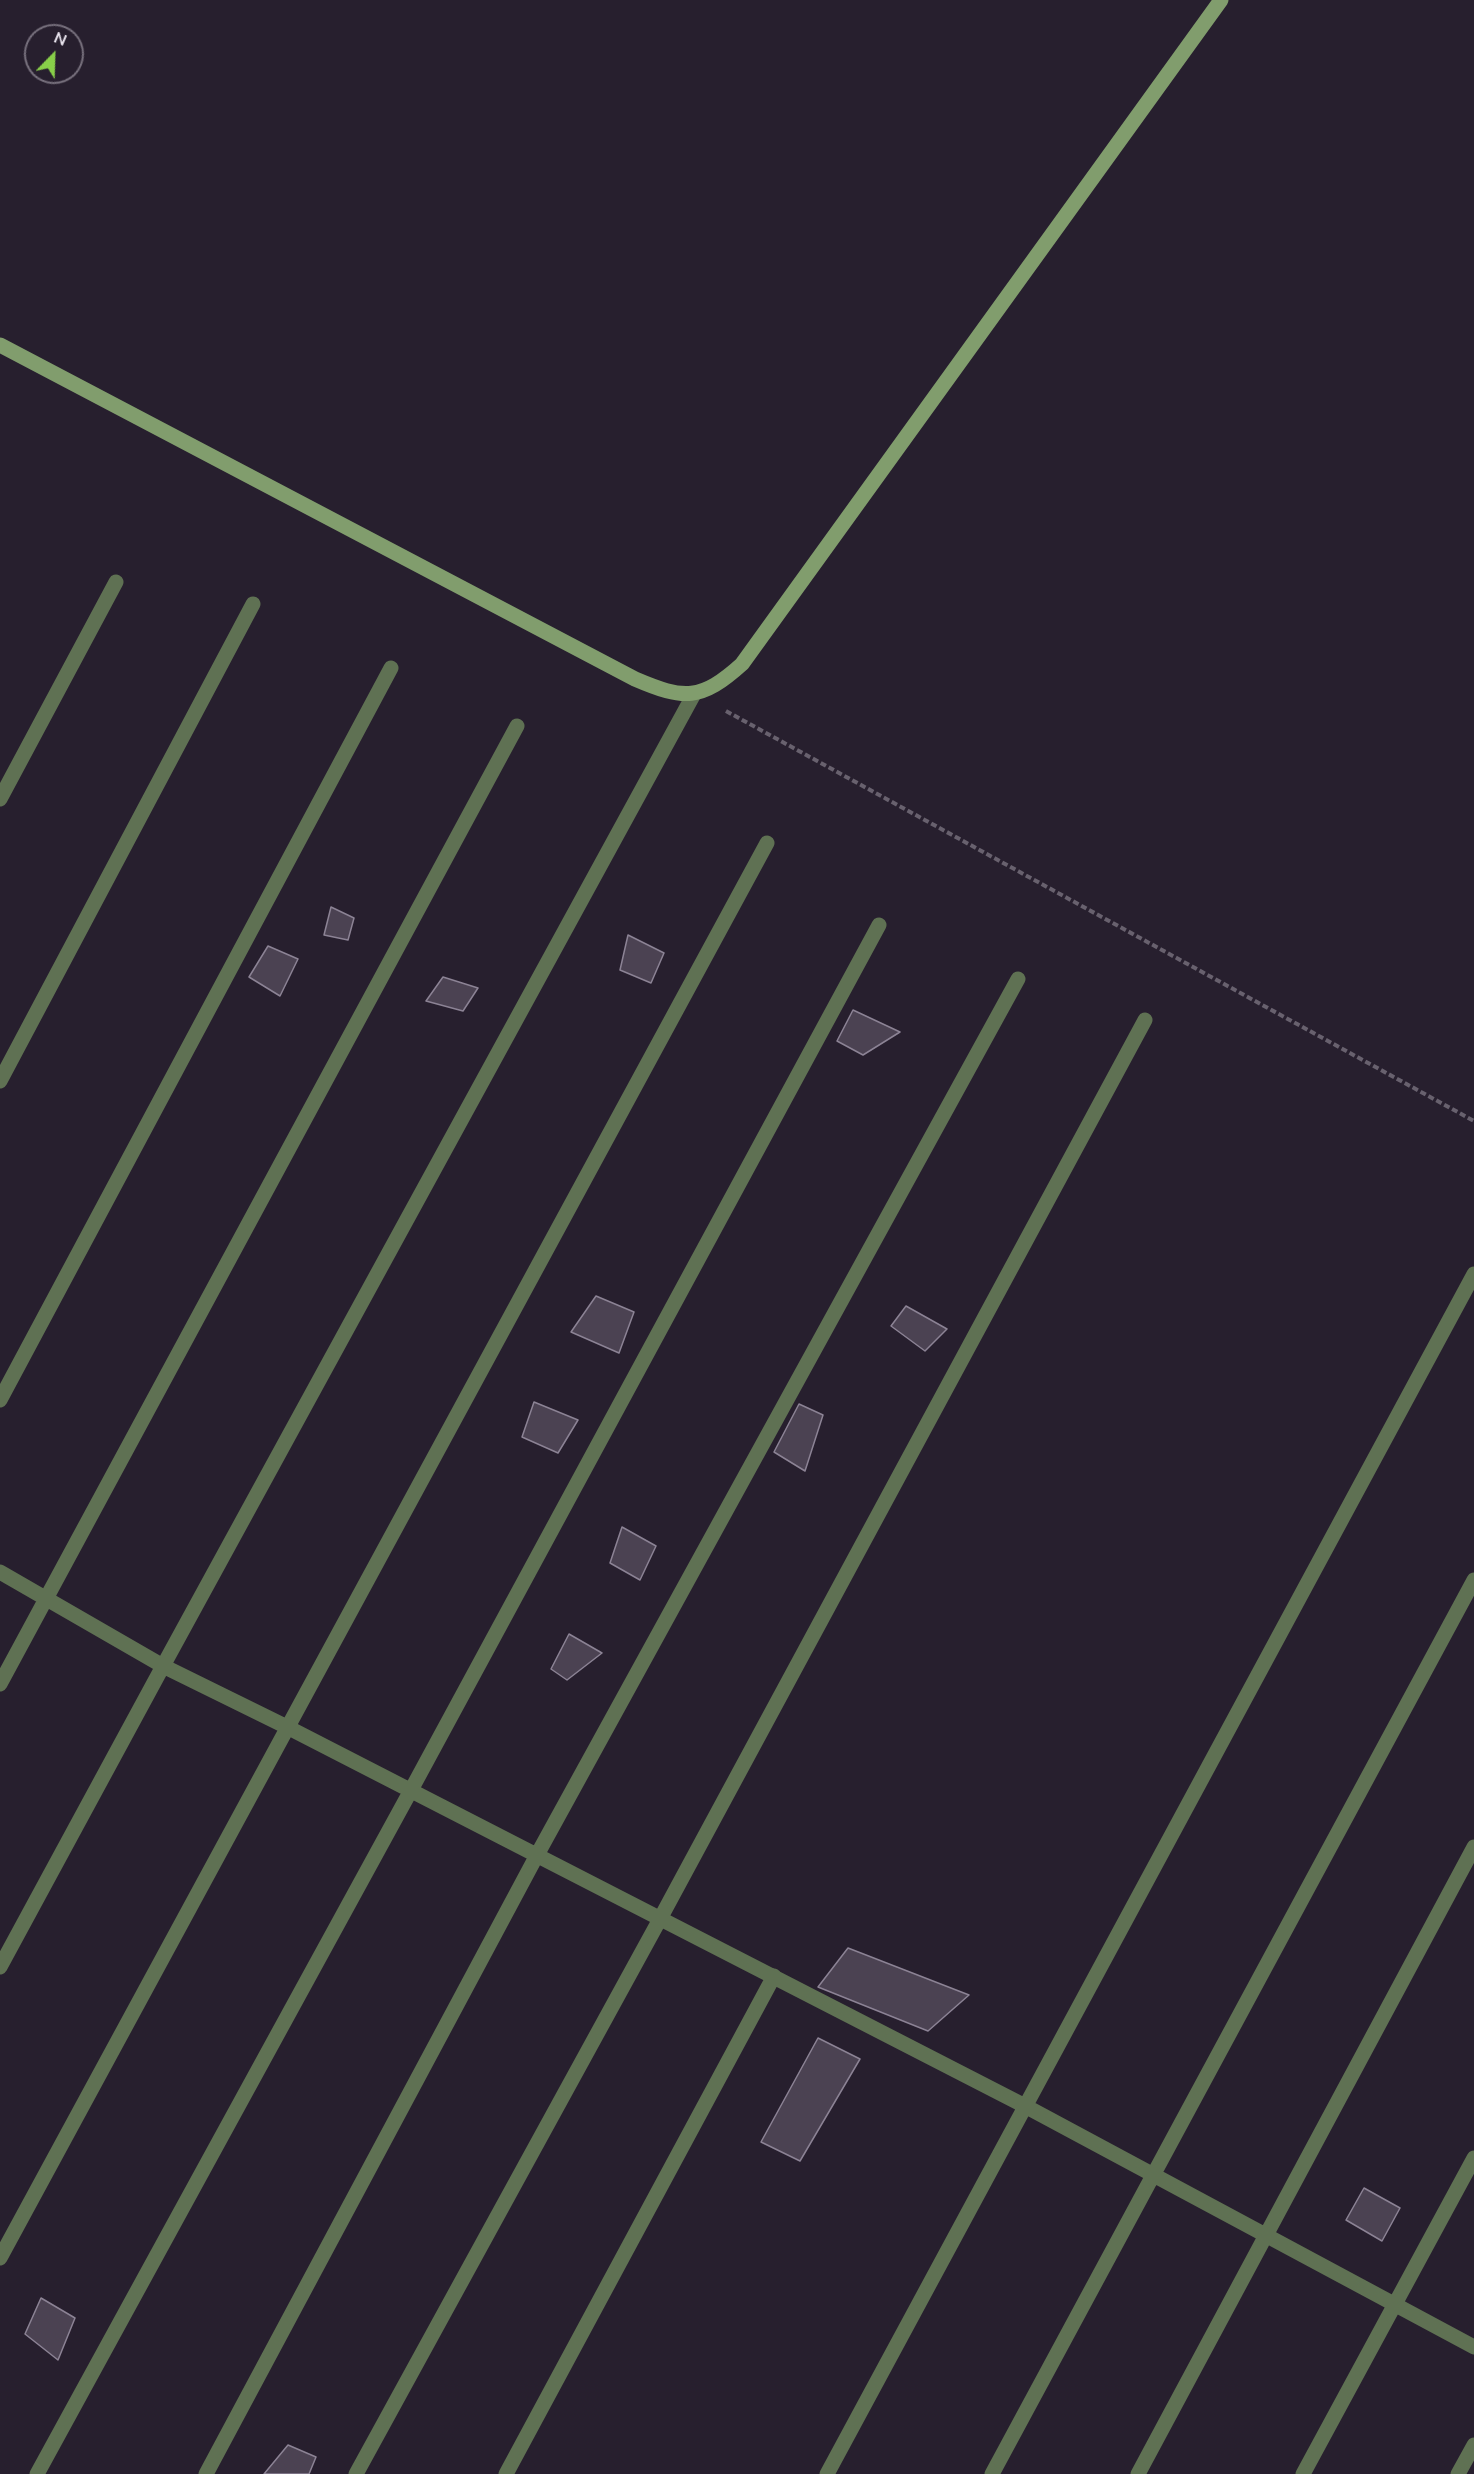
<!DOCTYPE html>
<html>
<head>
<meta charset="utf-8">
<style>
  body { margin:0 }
  #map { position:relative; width:1474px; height:2474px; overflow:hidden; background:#271f2e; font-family:"Nunito Sans",sans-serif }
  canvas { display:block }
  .north { position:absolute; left:24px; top:24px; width:60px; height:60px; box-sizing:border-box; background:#271f2e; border:2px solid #77707d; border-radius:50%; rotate:23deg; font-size:16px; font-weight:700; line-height:24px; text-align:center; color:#eee9f3 }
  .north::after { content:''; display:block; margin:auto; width:21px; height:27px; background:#88cf49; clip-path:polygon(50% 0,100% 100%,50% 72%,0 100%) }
</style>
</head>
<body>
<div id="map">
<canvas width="1474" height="2474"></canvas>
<div class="north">N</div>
</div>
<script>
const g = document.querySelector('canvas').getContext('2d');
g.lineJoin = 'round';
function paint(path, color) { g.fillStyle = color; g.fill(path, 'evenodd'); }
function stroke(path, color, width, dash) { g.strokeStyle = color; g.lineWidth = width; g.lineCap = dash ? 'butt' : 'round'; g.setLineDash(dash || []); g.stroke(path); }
const building = new Path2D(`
  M331 907 354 918 348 940 324 935Z
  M628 935 664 953 651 983 620 970Z
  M268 946 298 959 280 996 249 977Z
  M443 977 478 988 463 1011 426 1001Z
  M853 1010 900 1032 863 1055 837 1041Z
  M596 1296 634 1312 619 1353 571 1332Z
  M906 1306 947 1329 925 1351 891 1326Z
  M534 1402 578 1420 558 1453 522 1437Z
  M799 1404 823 1415 805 1471 774 1452Z
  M622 1527 656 1546 640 1580 610 1563Z
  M569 1634 602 1653 567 1680 551 1669Z
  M848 1948 969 1995 928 2031 818 1987Z
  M818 2038 860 2059 800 2161 761 2142Z
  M1364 2188 1400 2208 1382 2241 1346 2220Z
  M41 2298 75 2318 58 2360 25 2334Z
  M288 2445 316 2457 309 2474H264Z`);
paint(building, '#4b4252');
stroke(building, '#8c8395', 1.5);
stroke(new Path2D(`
  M726 711 1474 1121`), '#68616e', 4, [6, 3]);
stroke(new Path2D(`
  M0 799 116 582
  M0 1081 253 604
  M0 1400 391 668
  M0 1572 163 1666 694 694
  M0 1684 517 726
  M0 1967 163 1666 289 1728 1025 2106 1474 2347
  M0 2258 767 843
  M37 2474 410 1792 879 925
  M206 2474 537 1855 1018 979
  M356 2474 660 1919 1145 1020
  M506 2474 774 1976
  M827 2474 1474 1274
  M992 2474 1474 1580
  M1138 2474 1474 1847
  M1303 2474 1474 2158
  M1458 2474 1474 2445`), '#5f7153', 15);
stroke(new Path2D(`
  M0 345 635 679C684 700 701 701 742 664L1221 0`), '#819d6d', 15);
</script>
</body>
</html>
